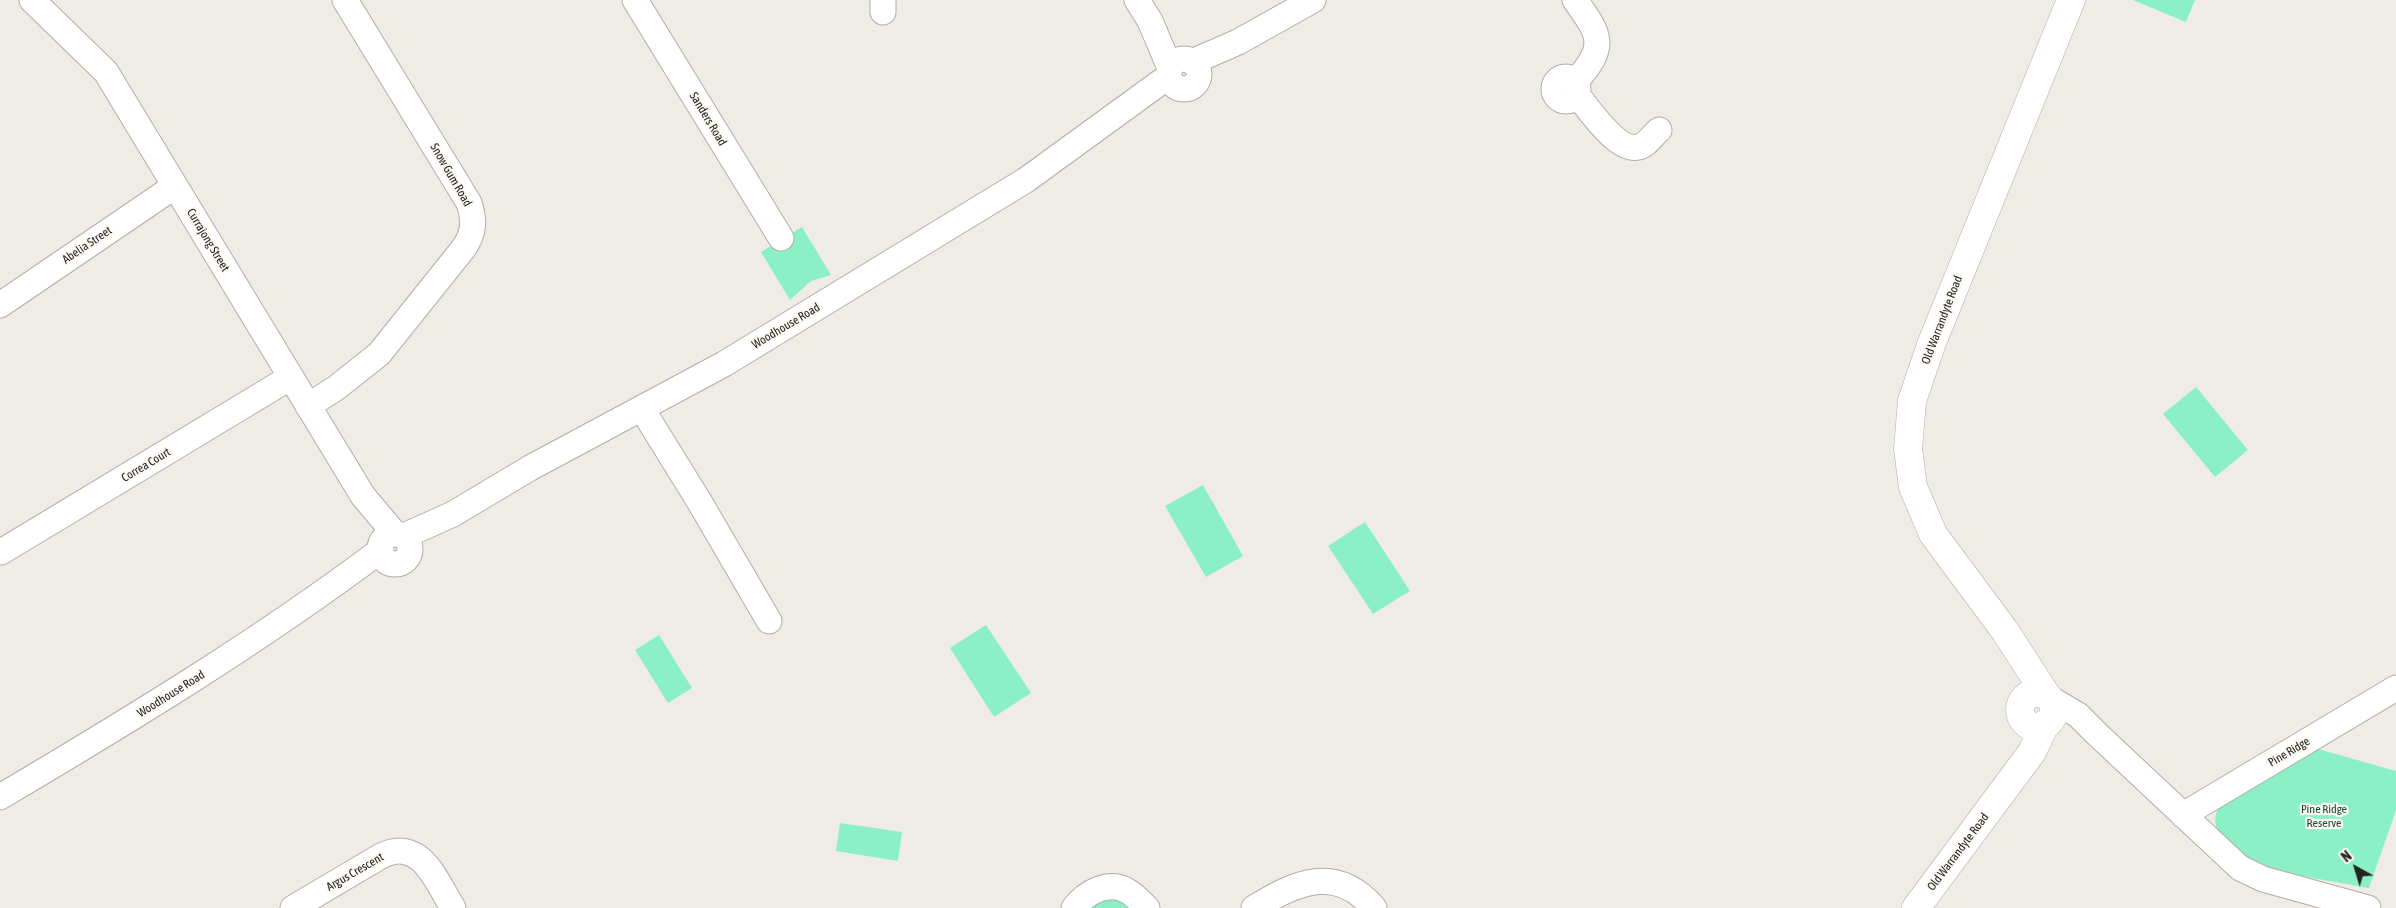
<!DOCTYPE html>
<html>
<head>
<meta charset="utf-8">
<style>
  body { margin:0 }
  #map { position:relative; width:2396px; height:908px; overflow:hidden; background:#efece6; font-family:"Asap Condensed",sans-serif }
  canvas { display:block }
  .north { position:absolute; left:2331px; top:843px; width:50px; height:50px; -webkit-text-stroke:4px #fcf9f3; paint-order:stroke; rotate:321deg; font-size:14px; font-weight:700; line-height:20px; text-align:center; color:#242321 }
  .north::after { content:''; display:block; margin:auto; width:18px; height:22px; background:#242321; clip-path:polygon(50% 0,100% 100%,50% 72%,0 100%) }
</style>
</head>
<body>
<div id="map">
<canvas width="2396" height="908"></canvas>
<div class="north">N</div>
</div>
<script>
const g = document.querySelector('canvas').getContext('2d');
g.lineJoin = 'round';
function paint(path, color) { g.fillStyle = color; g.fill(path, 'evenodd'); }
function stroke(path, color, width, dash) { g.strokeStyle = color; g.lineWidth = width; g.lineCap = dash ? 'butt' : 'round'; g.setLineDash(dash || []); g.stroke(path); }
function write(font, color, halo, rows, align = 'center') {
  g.font = font + ' "Asap Condensed",sans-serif'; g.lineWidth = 4.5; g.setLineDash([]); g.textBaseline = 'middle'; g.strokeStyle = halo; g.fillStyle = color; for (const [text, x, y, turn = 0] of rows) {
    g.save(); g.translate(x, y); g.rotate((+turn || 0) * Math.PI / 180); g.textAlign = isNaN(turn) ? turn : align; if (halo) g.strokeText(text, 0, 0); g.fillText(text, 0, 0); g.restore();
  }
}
paint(new Path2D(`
  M2133 0H2195L2186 22Z
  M802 227 831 275 811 281 790 300 761 252Z
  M2196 387 2248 450 2215 477 2163 414Z
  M1203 485 1243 556 1206 577 1165 506Z
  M1365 522 1410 591 1373 614 1328 546Z
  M986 625 1031 693 994 717 950 648Z
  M659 635 692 688 668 703 635 650Z
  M2311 747 2396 771V810L2369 888 2267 870C2253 864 2225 844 2218 831 2214 823 2215 815 2218 808Z
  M840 823 902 832 898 861 836 851Z
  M1114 896 1133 908H1085Z`), '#8bf0c5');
const minor = new Path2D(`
  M32 0 106 72 363 496 395 534
  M635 0 781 238
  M883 0V12
  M1137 0 1150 21 1170 68
  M1575 0C1601 36 1607 46 1576 81
  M1169 74a15 15 0 1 1 30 0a15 15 0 1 1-30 0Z
  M1192 62 1238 42 1313 0
  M1554 89a12 12 0 1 1 24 0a12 12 0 1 1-24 0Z
  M1577 95C1589 109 1617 152 1638 147 1646 146 1653 135 1659 130
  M0 305 175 186
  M308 406 336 388 379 354 463 249C474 234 475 221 469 203L345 0
  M642 409 699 501 769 621
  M380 549a15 15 0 1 1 30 0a15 15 0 1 1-30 0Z
  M404 536 453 514 530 468 724 364 1026 180 1169 76
  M1 552 291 377
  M2049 698 2078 715 2097 734 2240 868 2263 879 2368 908
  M0 797C130 720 260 641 381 550
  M2183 815 2396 688
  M293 908 381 856C421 836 436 881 453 908
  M1074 908C1086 892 1110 879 1129 892 1136 896 1141 903 1147 908
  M1254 908C1296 882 1336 864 1374 908`);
const major = new Path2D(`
  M2020 710a17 17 0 1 1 34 0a17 17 0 1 1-34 0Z
  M2047 696 2005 631 1933 534 1913 487 1908 449 1912 401 1931 345 2071 0
  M1916 908 2032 752 2045 724`);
stroke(minor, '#b1aea9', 27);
stroke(major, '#b1aea9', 29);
stroke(minor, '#fff', 25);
stroke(major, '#fff', 28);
write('12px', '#242321', '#fcf9f3', [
  ["Sanders Road",708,119,59],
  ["Snow Gum Road",451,175,60],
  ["Currajong Street",208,240,59],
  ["Abelia Street",87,245,-34],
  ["Old Warrandyte Road",1942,320,-69],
  ["Woodhouse Road",786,326,-31],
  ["Correa Court",146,465,-31],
  ["Woodhouse Road",171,694,-32],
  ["Pine Ridge",2289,752,-31],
  ["Old Warrandyte Road",1958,852,-53],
  ["Argus Crescent",355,872,-30]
]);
write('12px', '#174433', '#fcf9f3', [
  ["Pine Ridge",2324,809],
  ["Reserve",2324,823]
]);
</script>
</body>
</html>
